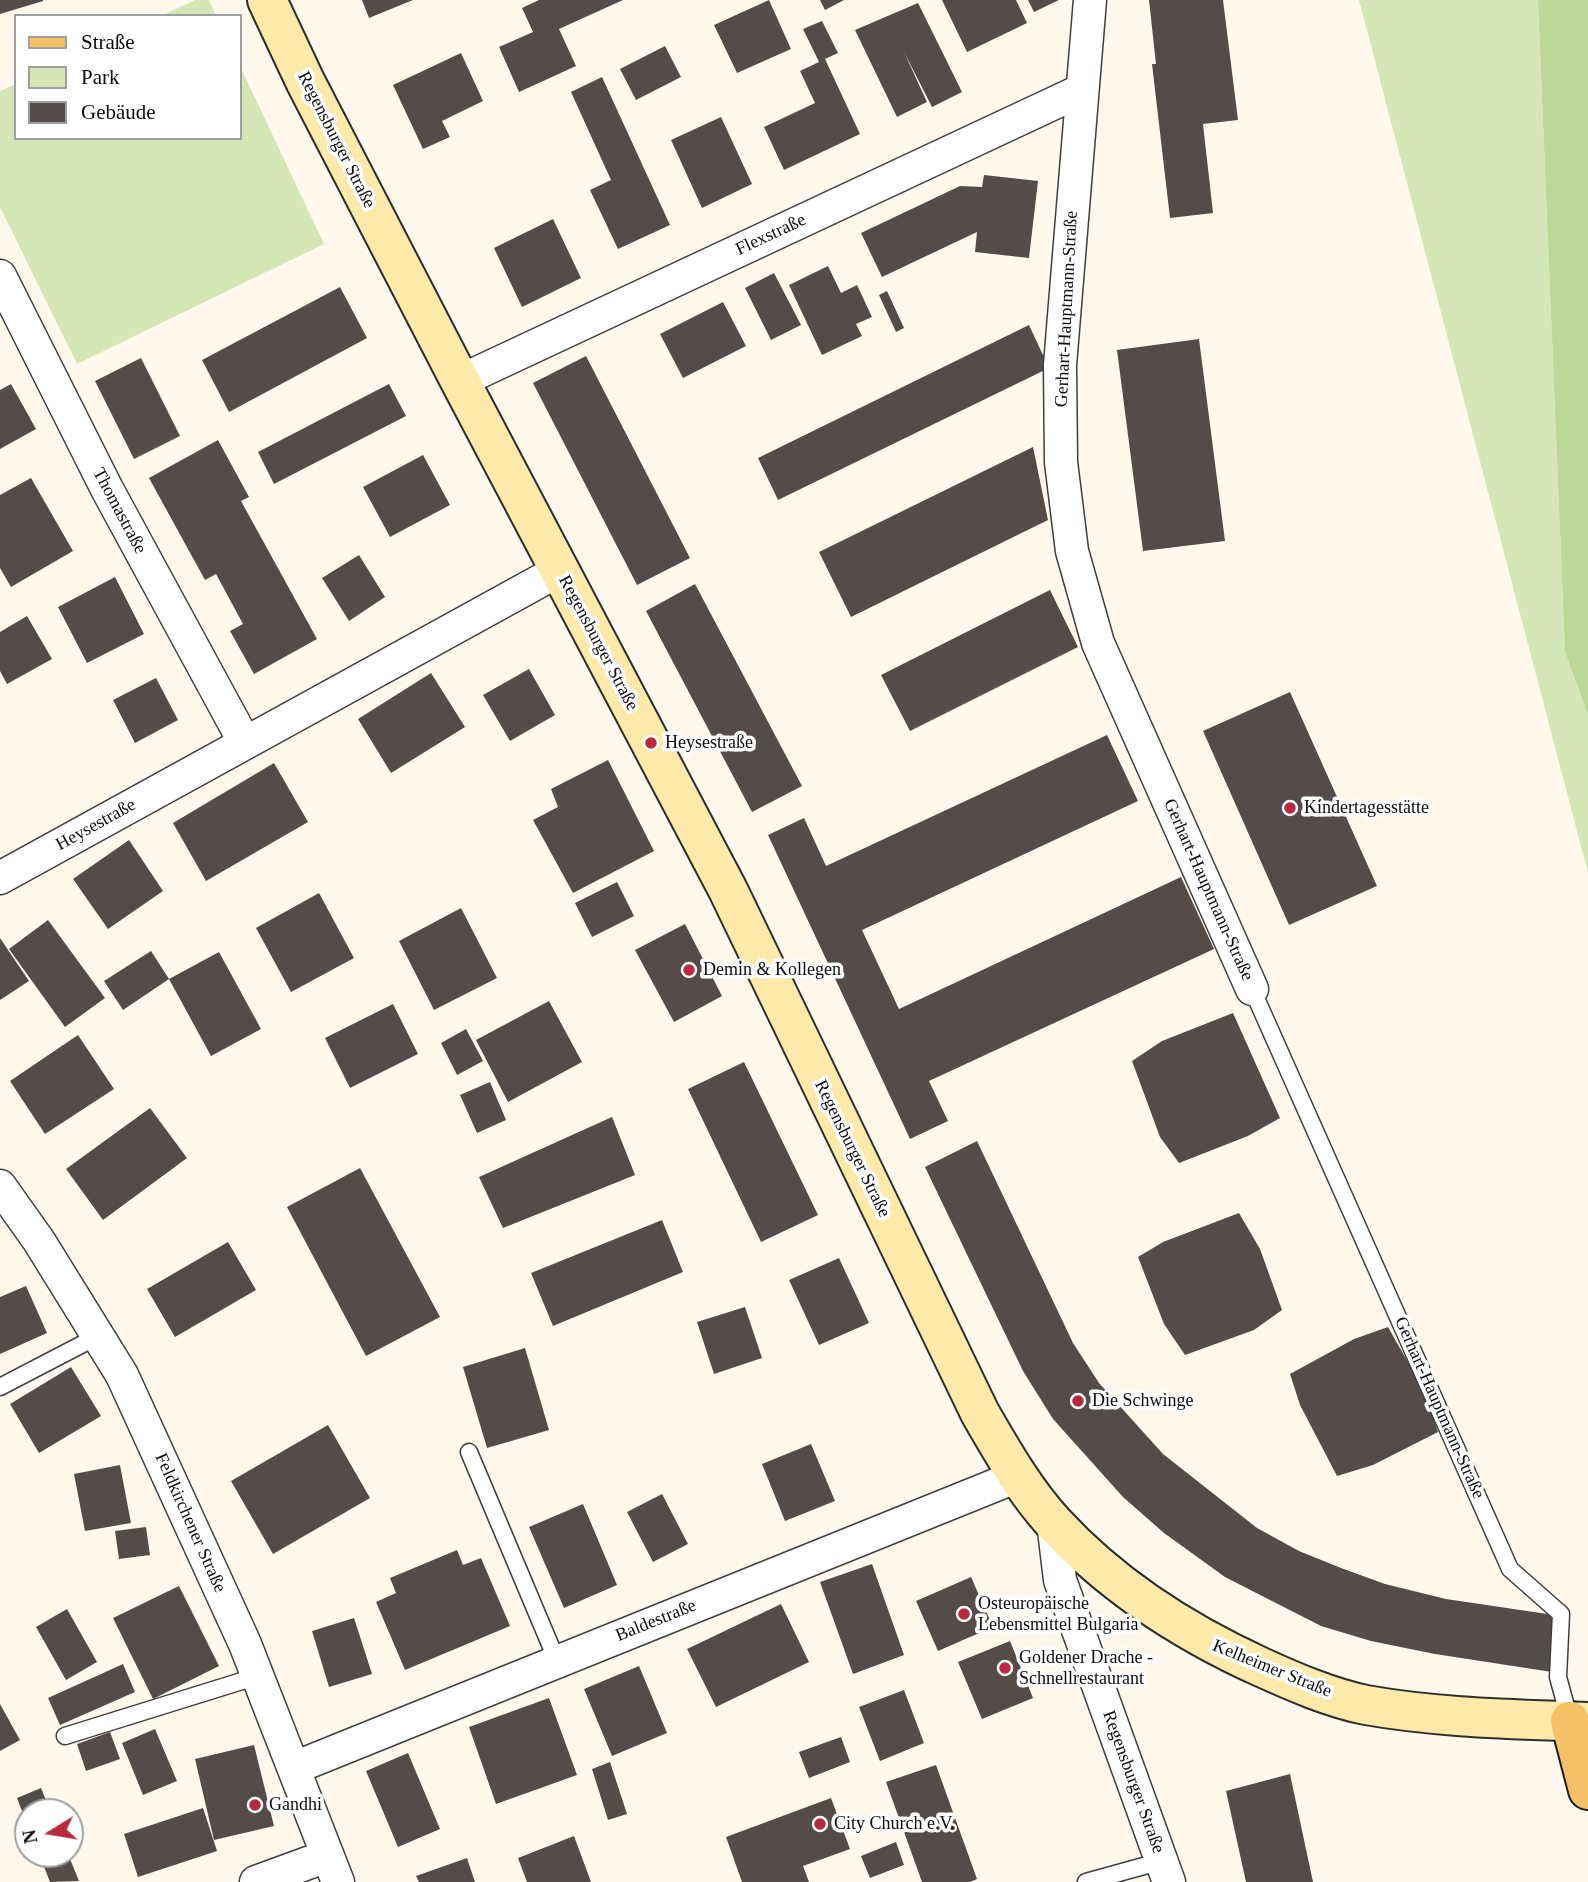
<!DOCTYPE html>
<html>
<head>
<meta charset="utf-8">
<style>
  body { margin:0 }
  #map { position:relative; width:1588px; height:1882px; overflow:hidden; background:#fef9ec; font-family:Georgia,serif }
  canvas { display:block }
  .legend { position:absolute; left:14px; top:14px; width:228px; height:126px; box-sizing:border-box; background:#fff; border:2px solid #9e9e9e; margin:0; padding:9px 12px; list-style:none; font-size:21px; color:#0c0c0c }
  .legend li { display:flex; align-items:center; gap:14px; height:35px }
  .legend b { width:35px; border:2px solid #9e9e9e }
  .north { position:absolute; left:14px; top:1798px; width:70px; height:70px; box-sizing:border-box; background:#fff; border:2px solid #9e9e9e; border-radius:50%; rotate:259deg; font-size:19px; font-weight:700; line-height:28px; text-align:center; color:#0c0c0c }
  .north::after { content:''; display:block; margin:auto; width:24px; height:32px; background:#b82940; clip-path:polygon(50% 0,100% 100%,50% 72%,0 100%) }
</style>
</head>
<body>
<div id="map">
<canvas width="1588" height="1882"></canvas>
<ul class="legend">
<li><b style="height:9px;background:#f4c166"></b>Straße</li>
<li><b style="height:19px;background:#d6e7b7"></b>Park</li>
<li><b style="height:19px;background:#544c49"></b>Gebäude</li>
</ul>
<div class="north">N</div>
</div>
<script>
const g = document.querySelector('canvas').getContext('2d');
g.lineJoin = 'round';
function paint(path, color) { g.fillStyle = color; g.fill(path, 'evenodd'); }
function stroke(path, color, width, dash) { g.strokeStyle = color; g.lineWidth = width; g.lineCap = dash ? 'butt' : 'round'; g.setLineDash(dash || []); g.stroke(path); }
function write(font, color, halo, rows, align = 'center') {
  g.font = font + ' Georgia,serif'; g.lineWidth = 7; g.setLineDash([]); g.textBaseline = 'middle'; g.strokeStyle = halo; g.fillStyle = color; for (const [text, x, y, turn = 0] of rows) {
    g.save(); g.translate(x, y); g.rotate((+turn || 0) * Math.PI / 180); g.textAlign = isNaN(turn) ? turn : align; if (halo) g.strokeText(text, 0, 0); g.fillText(text, 0, 0); g.restore();
  }
}
paint(new Path2D(`
  M195 0H209L216 16H161Z
  M1359 0H1538L1565 652 1588 715V873Z
  M240 66 324 244 77 364 0 207V91L16 84V138H240Z`), '#d6e7b7');
paint(new Path2D(`
  M1538 0H1588V715L1565 652Z`), '#bbd897');
paint(new Path2D(`
  M0 0H43V1L0 14Z
  M362 0H413L369 18Z
  M539 0H623L559 29 576 66 519 92 499 47 533 32 522 8Z
  M769 0 791 49 737 73 714 25Z
  M820 0H844L825 10Z
  M942 0H1016L1027 23 967 52Z
  M1028 0H1059L1034 12Z
  M1149 0H1223L1238 120 1203 124 1213 213 1170 218 1152 64H1156Z
  M918 3 962 92 932 107 904 52 927 102 897 117 855 30Z
  M822 21 838 53 825 59 860 134 784 170 764 127 815 103 800 71 819 62 803 29Z
  M665 46 681 77 636 100 620 69Z
  M461 53 483 101 442 121 450 137 423 149 393 85Z
  M602 77 670 225 618 249 590 190 611 180 571 92Z
  M721 117 752 184 702 208 671 140Z
  M984 175 1038 181 1029 258 975 252 977 232 882 277 861 233 960 186 982 187Z
  M553 219 581 278 522 307 494 248Z
  M828 266 841 293 857 285 872 317 856 324 862 336 822 355 789 285Z
  M774 273 801 325 771 340 745 288Z
  M340 287 367 338 229 412 202 360Z
  M887 291 904 328 896 332 879 295Z
  M723 302 746 346 683 378 660 334Z
  M1029 325 1049 368 778 500 758 458Z
  M1199 339 1225 541 1143 551 1117 350Z
  M586 356 690 558 637 585 533 383Z
  M141 358 180 436 134 459 95 381Z
  M11 384 36 429 0 449V390Z
  M389 384 406 416 274 484 258 452Z
  M218 440 249 497 241 501 317 639 254 674 230 631 243 624 216 574 205 580 149 478Z
  M1033 447 1048 520 851 617 819 552Z
  M423 455 450 505 390 537 363 487Z
  M31 478 73 551 11 587 0 568V495Z
  M359 555 385 597 349 621 322 578Z
  M115 577 144 634 87 663 58 607Z
  M695 584 802 786 752 812 646 611Z
  M1050 590 1078 647 910 731 881 675Z
  M27 616 52 659 7 684 0 671V632Z
  M529 669 555 715 510 741 483 695Z
  M431 673 465 727 391 773 358 719Z
  M156 678 178 720 135 743 113 700Z
  M1290 692 1377 886 1289 925 1203 731Z
  M1107 735 1138 801 862 930 899 1009 1181 877 1214 949 929 1081 948 1121 910 1139 768 835 804 818 826 866Z
  M608 760 654 851 573 893 533 820 558 807 551 789Z
  M274 763 308 822 206 881 173 823Z
  M129 840 163 891 108 929 73 879Z
  M617 882 634 916 592 937 575 903Z
  M319 893 354 958 291 992 256 928Z
  M461 908 497 978 434 1010 399 941Z
  M48 920 105 998 65 1027 9 949Z
  M685 924 722 996 674 1022 635 950Z
  M0 938 29 981 0 1000Z
  M151 951 169 979 219 952 261 1029 211 1056 169 979 123 1010 104 981Z
  M549 1001 582 1062 508 1102 476 1040Z
  M393 1004 418 1054 350 1088 325 1038Z
  M1233 1013 1280 1118 1248 1136 1179 1163 1160 1137 1132 1061 1162 1041Z
  M466 1029 483 1061 457 1075 441 1043Z
  M78 1035 114 1089 45 1134 10 1081Z
  M744 1062 818 1215 761 1242 688 1089Z
  M490 1082 506 1120 477 1133 460 1095Z
  M150 1108 187 1158 103 1220 66 1169Z
  M612 1117 635 1175 503 1228 479 1177Z
  M977 1141 1073 1343 1099 1383 1163 1454 1257 1528 1299 1551 1341 1568 1385 1584 1446 1599 1554 1615 1552 1672 1435 1654 1371 1641 1321 1626 1225 1577 1164 1533 1123 1497 1053 1419 1023 1371 925 1167Z
  M360 1168 440 1317 366 1356 287 1207Z
  M1239 1213 1260 1249 1282 1310 1254 1330 1185 1355 1164 1324 1138 1257 1163 1242Z
  M662 1220 683 1272 553 1326 531 1273Z
  M228 1242 256 1290 175 1337 147 1289Z
  M839 1258 869 1323 819 1345 789 1280Z
  M26 1286 47 1333 0 1354V1297Z
  M745 1307 762 1358 714 1374 697 1322Z
  M1388 1327 1425 1392 1438 1432 1373 1465 1337 1476 1300 1405 1290 1374 1354 1339Z
  M525 1348 549 1430 487 1448 463 1367Z
  M71 1367 101 1416 39 1453 10 1404Z
  M328 1425 370 1498 273 1554 231 1481Z
  M811 1444 835 1501 785 1521 762 1464Z
  M120 1465 131 1523 85 1531 74 1474Z
  M662 1494 688 1544 653 1562 627 1512Z
  M583 1504 617 1585 564 1608 529 1527Z
  M146 1527 150 1555 119 1559 115 1531Z
  M457 1550 463 1565 481 1558 510 1626 405 1670 376 1602 396 1593 390 1578Z
  M872 1564 904 1655 853 1674 820 1582Z
  M971 1577 993 1627 938 1651 916 1601Z
  M179 1586 219 1666 153 1699 113 1618Z
  M781 1604 809 1662 716 1707 687 1649Z
  M67 1609 97 1662 66 1680 36 1627Z
  M354 1618 372 1674 329 1687 312 1631Z
  M1010 1641 1033 1698 982 1719 958 1662Z
  M123 1664 135 1692 60 1725 48 1698Z
  M639 1666 667 1733 612 1756 584 1689Z
  M904 1690 924 1743 880 1761 859 1707Z
  M549 1698 577 1775 496 1804 469 1727Z
  M0 1704 20 1740 0 1751Z
  M155 1729 177 1781 143 1795 122 1743Z
  M110 1732 120 1759 86 1771 77 1744Z
  M841 1737 850 1762 809 1778 799 1752Z
  M254 1745 274 1826 214 1840 195 1759Z
  M408 1753 440 1829 398 1847 366 1771Z
  M610 1762 627 1814 608 1820 592 1769Z
  M936 1765 977 1879 970 1882H922L886 1782Z
  M1290 1774 1313 1882H1246L1226 1791Z
  M41 1788 51 1812H28V1827L17 1798Z
  M831 1798 850 1849 803 1866 809 1882H742L726 1837Z
  M203 1808 217 1851 138 1877 124 1834Z
  M574 1836 591 1882H527L518 1858Z
  M896 1842 904 1865 870 1878 861 1856Z
  M39 1854H68L79 1881 50 1882Z
  M467 1858 475 1882H419L416 1876Z`), '#544c49');
const lane = new Path2D(`
  M1252 989 1510 1569 1561 1614 1558 1677 1570 1721
  M0 1387 98 1336
  M469 1452 557 1661
  M65 1736 258 1676
  M1086 1882 1162 1861`);
const street = new Path2D(`
  M1090 0 1060 365 1061 462 1072 551 1098 643 1252 989
  M0 276 107 489 245 743
  M460 381 1082 90
  M0 878 560 570
  M0 1186 39 1241 122 1375 245 1644 338 1882
  M1053 1522 1060 1580 1169 1882
  M294 1768 1018 1476
  M256 1882 327 1856`);
const secondary = new Path2D(`
  M267 0 305 81 460 381 728 890 980 1413C1002 1451 1024 1490 1054 1523 1112 1586 1184 1632 1261 1667 1294 1682 1331 1698 1366 1705 1439 1718 1514 1719 1588 1722`);
const primary = new Path2D(`
  M1570 1721 1588 1790`);
stroke(lane, '#3f3f3f', 19);
stroke(street, '#3f3f3f', 35);
stroke(secondary, '#2e2e2e', 42);
stroke(primary, '#1d1d1d', 42);
stroke(lane, '#fff', 16);
stroke(street, '#fff', 32);
stroke(secondary, '#fde9a9', 38);
stroke(primary, '#f4c166', 38);
for (const [x, y, r, color] of [
  [651,743,7,"#b82940"],
  [1290,808,7,"#b82940"],
  [689,970,7,"#b82940"],
  [1078,1401,7,"#b82940"],
  [964,1614,7,"#b82940"],
  [1005,1668,7,"#b82940"],
  [255,1805,7,"#b82940"],
  [820,1824,7,"#b82940"]
]) { const dot = new Path2D(); dot.arc(x, y, r, 0, 2 * Math.PI); g.fillStyle = color; g.fill(dot); stroke(dot, '#fff', 2.5); }
write('18px', '#0c0c0c', '#fff', [
  ["Regensburger Straße",336,140,63],
  ["Flexstraße",771,235,-25],
  ["Gerhart-Hauptmann-Straße",1067,309,-87],
  ["Thomastraße",119,511,62],
  ["Regensburger Straße",598,643,62],
  ["Heysestraße",96,825,-29],
  ["Gerhart-Hauptmann-Straße",1208,890,66],
  ["Regensburger Straße",852,1149,64],
  ["Gerhart-Hauptmann-Straße",1439,1408,66],
  ["Feldkirchener Straße",190,1523,66],
  ["Baldestraße",656,1621,-22],
  ["Kelheimer Straße",1272,1669,22],
  ["Regensburger Straße",1133,1782,70]
]);
write('18px', '#0c0c0c', '#fff', [
  ["Heysestraße",665,743],
  ["Kindertagesstätte",1304,808],
  ["Demin & Kollegen",703,970],
  ["Die Schwinge",1092,1401],
  ["Osteuropäische",978,1604],
  ["Lebensmittel Bulgaria",978,1625],
  ["Goldener Drache -",1019,1658],
  ["Schnellrestaurant",1019,1679],
  ["Gandhi",269,1805],
  ["City Church e.V.",834,1824]
], 'left');
</script>
</body>
</html>
